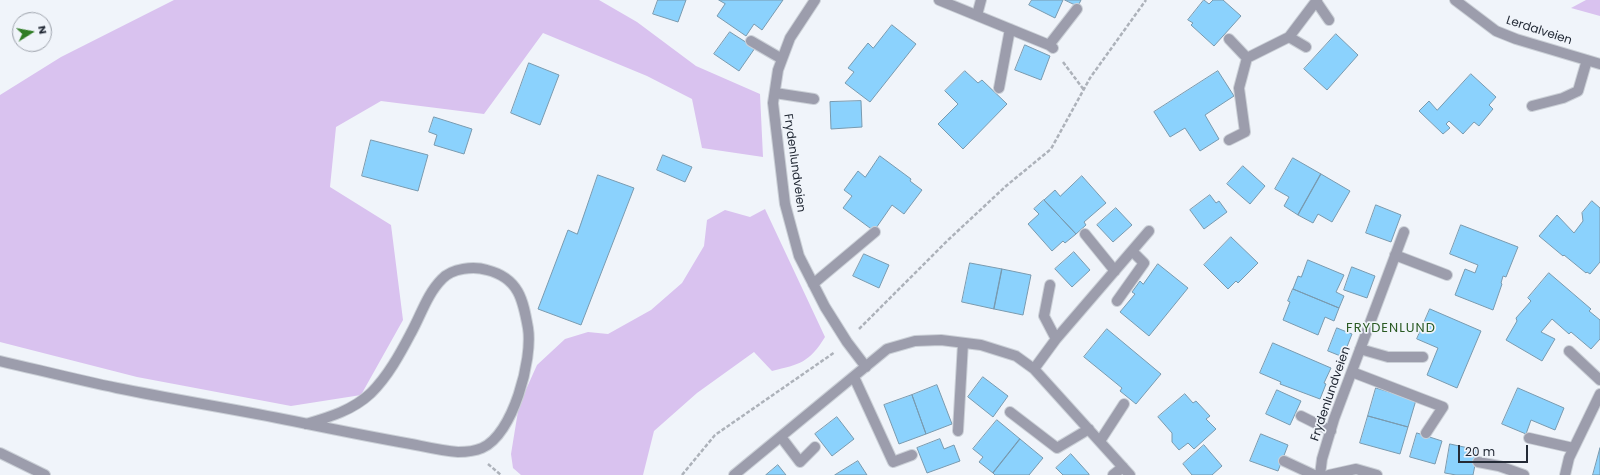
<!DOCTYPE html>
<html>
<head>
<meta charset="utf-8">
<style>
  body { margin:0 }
  #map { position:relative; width:1600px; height:475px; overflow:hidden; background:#f0f4fa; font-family:Poppins,sans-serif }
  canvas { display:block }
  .north { position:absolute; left:12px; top:12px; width:40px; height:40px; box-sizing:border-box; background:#f0f4fa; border:1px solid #9ea3ac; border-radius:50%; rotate:79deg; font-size:11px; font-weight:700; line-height:16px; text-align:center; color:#232a36 }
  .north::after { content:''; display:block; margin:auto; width:14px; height:18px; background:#307d25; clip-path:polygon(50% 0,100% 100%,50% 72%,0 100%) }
  .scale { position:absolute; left:1458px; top:445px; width:70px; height:18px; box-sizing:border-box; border:2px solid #232a36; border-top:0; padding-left:5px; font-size:12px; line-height:14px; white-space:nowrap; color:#232a36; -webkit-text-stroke:3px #f0f4fa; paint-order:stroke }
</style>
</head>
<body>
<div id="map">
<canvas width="1600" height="475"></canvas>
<div class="north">N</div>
<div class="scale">20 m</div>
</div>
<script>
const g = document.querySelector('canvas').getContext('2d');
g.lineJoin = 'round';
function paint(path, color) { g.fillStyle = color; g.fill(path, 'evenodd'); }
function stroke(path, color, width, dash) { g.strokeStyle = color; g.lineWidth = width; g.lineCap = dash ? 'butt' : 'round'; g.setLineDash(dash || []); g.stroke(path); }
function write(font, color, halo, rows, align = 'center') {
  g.font = font + ' Poppins,sans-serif'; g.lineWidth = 3.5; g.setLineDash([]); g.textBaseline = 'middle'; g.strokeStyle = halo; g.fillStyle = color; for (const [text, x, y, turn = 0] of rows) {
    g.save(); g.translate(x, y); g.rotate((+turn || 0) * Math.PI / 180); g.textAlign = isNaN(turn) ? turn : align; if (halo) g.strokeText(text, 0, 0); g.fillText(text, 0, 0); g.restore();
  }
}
paint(new Path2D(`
  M174 0H599L637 22 696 66 760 94 763 157 702 148 692 99 647 76 543 33 484 114 381 101 336 127 330 187 391 225 403 320 361 395 291 406 137 377 0 342V95L61 57Z
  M1586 0H1600V16L1571 8Z
  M765 209 825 337C809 363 800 364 772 371L754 352 697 393 654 431 643 475H521L513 468 511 454 519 405 537 365 565 339 588 332 608 334 651 310 682 283 704 246 707 220 725 210 750 217Z`), '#d9c2ef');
const building = new Path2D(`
  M658 0H686L678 22 653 14Z
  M719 0H783L762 30 754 24 746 36 717 16 725 4Z
  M1032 0H1063L1055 18 1029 5Z
  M1065 0H1081L1078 6Z
  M1204 0 1209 4 1213 0H1223L1241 16 1214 46 1191 25 1193 23 1188 20Z
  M892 25 916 44 870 102 845 83 854 72 848 68 868 43 873 48Z
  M730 32 755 48 739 71 714 54Z
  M1336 34 1358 55 1327 90 1304 69Z
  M1025 45 1050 56 1041 80 1015 70Z
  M529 63 559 75 540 125 511 113Z
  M965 71 978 83 982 80 1007 104 963 149 938 124 958 104 945 91Z
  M1218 71 1234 96 1205 115 1219 139 1200 151 1185 128 1170 137 1154 112Z
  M1471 74 1496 97 1489 105 1493 109 1479 126 1474 122 1463 134 1449 121 1446 124 1450 128 1443 134 1419 111 1429 101 1437 110Z
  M861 101 862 127 831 129 830 102Z
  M434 117 472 129 464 154 434 145 437 135 429 132Z
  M371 140 428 155 418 191 362 176Z
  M663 155 692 167 685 182 657 170Z
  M880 156 911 179 910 181 922 190 904 214 892 205 874 231 843 208 852 196 844 190 858 171 865 177Z
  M1293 158 1321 174 1298 215 1284 206 1289 197 1275 189Z
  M1243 166 1265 186 1250 204 1227 184Z
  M1321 174 1350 191 1332 222 1318 214 1313 223 1298 215Z
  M598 175 634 188 581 325 538 309 568 230 577 234Z
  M1082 176 1106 203 1084 222 1086 225 1076 234 1044 200 1055 190 1060 196Z
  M1210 195 1216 203 1219 201 1227 212 1204 229 1190 210Z
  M1044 200 1076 234 1065 243 1063 241 1052 251 1028 224 1039 214 1034 209Z
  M1592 201 1600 208V262L1590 274 1587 272 1586 273 1564 255 1563 256 1539 236 1557 215 1574 233 1583 221 1582 213Z
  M1376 205 1401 215 1391 242 1366 233Z
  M1116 208 1132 225 1113 242 1097 225Z
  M1461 225 1518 247 1506 277 1503 276 1501 283 1502 284 1493 310 1455 295 1465 269 1475 273 1478 265 1450 254Z
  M1231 237 1258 263 1238 283 1236 281 1228 289 1204 265Z
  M1074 252 1090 270 1072 287 1055 269Z
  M864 254 889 265 879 288 853 276Z
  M1308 260 1344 275 1336 292 1344 296 1339 308 1293 289 1298 276 1301 277Z
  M970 263 1002 269 994 309 962 302Z
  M1158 264 1188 288 1149 336 1120 312 1135 294 1132 292 1140 281 1143 284Z
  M1352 267 1375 276 1367 298 1344 290Z
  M1002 269 1031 275 1023 315 994 309Z
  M1549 273 1591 309 1589 311 1600 320V339L1591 349 1571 332 1569 334 1552 319 1541 332 1555 339 1542 361 1506 340 1517 321 1516 318 1531 301 1528 298Z
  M1293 289 1339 308 1334 321 1325 317 1318 335 1283 320 1290 302 1288 301Z
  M1430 309 1481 331 1457 388 1427 375 1438 348 1417 339Z
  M1337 328 1352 334 1343 357 1328 351Z
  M1107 329 1161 374 1136 404 1120 391 1122 388 1084 357Z
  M1273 343 1331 368 1324 383 1326 384 1320 399 1280 384 1281 382 1260 373Z
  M983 377 1008 396 993 417 968 397Z
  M937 385 952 424 926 434 912 395Z
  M1376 388 1416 400 1408 427 1368 416Z
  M1518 388 1564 408 1555 430 1531 420 1526 434 1502 424Z
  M1277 390 1301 401 1290 425 1266 414Z
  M1185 394 1193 403 1196 401 1210 416 1206 419 1216 429 1194 449 1188 443 1179 450 1172 442V433L1158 417Z
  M912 395 926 434 899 444 884 405Z
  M1368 416 1408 427 1400 454 1360 443Z
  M837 417 854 439 832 456 815 434Z
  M997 420 1020 439 993 473 979 462 983 457 973 449Z
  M1417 433 1442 441 1435 464 1410 457Z
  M1261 434 1288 445 1278 471 1250 461Z
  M940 439 944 449 954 445 960 461 927 473 917 448Z
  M1020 439 1043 458 1029 475H995L993 473Z
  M1450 444 1478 450 1473 475H1456L1445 473Z
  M1204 445 1222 466 1212 475H1192L1183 464Z
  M1600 448V475H1593Z
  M1071 454 1089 474V475H1063L1056 468Z
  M858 461 867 475H835Z
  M778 465 786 475H766Z`);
paint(building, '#8bd2fd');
stroke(building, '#799aaf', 1);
const minor = new Path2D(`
  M815 0 790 38 778 70 773 103 785 204 799 256 825 307 847 342 866 367
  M939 0 1049 45 1053 48
  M1455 0 1496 31 1516 39 1600 64
  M1316 1 1329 20
  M977 15 981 0
  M1289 37 1306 47
  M1229 39 1247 58
  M751 41 782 59
  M1049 45 1077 9
  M1247 58 1289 37 1317 0
  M999 88 1010 29
  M775 93 814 99
  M1532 106 1563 98 1578 91 1587 60
  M1229 140 1245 132 1239 88 1247 58
  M1085 234 1115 271
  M1395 255 1447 275
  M813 284 875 232
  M1050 285 1044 316 1056 339
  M1117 301 1144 263 1132 251
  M1360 349 1388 357H1423
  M1569 351 1600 380
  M0 361C39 370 78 380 117 388 176 400 234 409 293 421 332 429 371 437 411 444 426 447 442 451 458 452 465 452 475 451 482 448 513 435 533 359 528 328 523 300 519 278 487 270 474 266 452 268 442 279 427 294 421 315 411 333 400 354 388 376 371 393 353 410 330 417 306 424
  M1034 369 1056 339 1149 231
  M1352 372 1443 407 1426 433
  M854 377 893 462 912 455
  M1010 412 1057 448 1089 429
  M1301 416 1331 431
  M958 431 963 343
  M781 437 800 462 815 447
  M1529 438 1573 448
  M1100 441 1124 404
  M0 453 45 475
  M1284 461 1314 475
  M1478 462 1499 466 1524 475
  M734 475 887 349 915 341 941 340 981 345 1016 356 1034 369 1130 475
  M1113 475 1123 467
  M1320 475 1322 459 1334 419 1404 232
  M1329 475 1356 469 1377 475
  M1565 475 1569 458 1600 394`);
stroke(minor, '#cbd0d7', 12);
stroke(new Path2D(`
  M1063 62 1084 90
  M859 329 947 241 1006 186 1051 149 1090 78 1146 0
  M488 464 501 475
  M682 475 715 435 835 352`), '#adb2ba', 2.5, [4, 2]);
stroke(minor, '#9c9dac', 10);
write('12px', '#232a36', '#f0f4fa', [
  ["Lerdalveien",1539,31,18],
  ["Frydenlundveien",794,163,82],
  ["Frydenlundveien",1331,394,-71]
]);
g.letterSpacing = '1px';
write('13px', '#2a5a23', '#f0f4fa', [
  ["FRYDENLUND",1391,329]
]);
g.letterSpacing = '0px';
</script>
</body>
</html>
